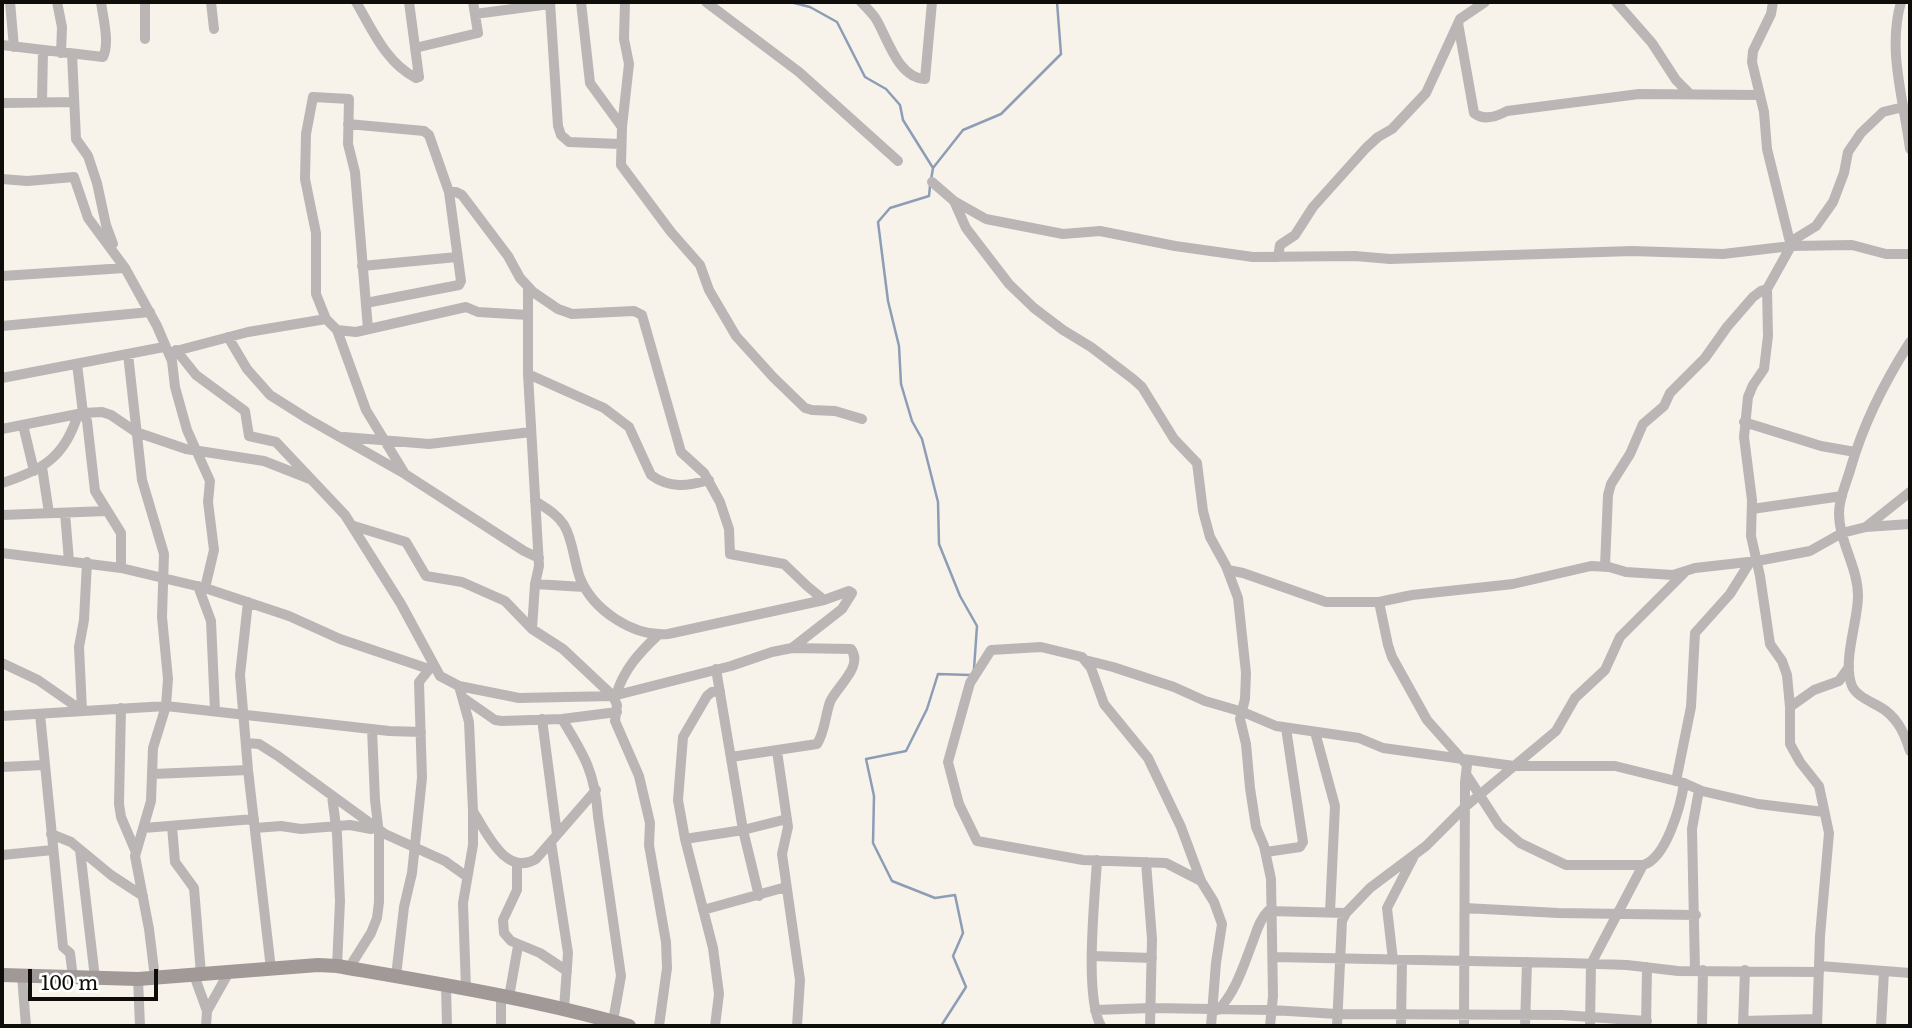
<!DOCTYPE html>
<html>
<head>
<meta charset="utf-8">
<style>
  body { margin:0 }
  #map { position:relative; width:1912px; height:1028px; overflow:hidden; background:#f7f3ea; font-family:Literata,serif }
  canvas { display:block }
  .frame { position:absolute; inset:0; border:4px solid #0e0d0a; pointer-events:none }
  .scale { position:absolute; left:28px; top:969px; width:130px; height:32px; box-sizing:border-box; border:4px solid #0e0d0a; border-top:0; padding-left:9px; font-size:21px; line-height:24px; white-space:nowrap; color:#0e0d0a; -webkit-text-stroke:5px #fff; paint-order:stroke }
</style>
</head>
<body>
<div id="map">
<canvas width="1912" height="1028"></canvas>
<div class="frame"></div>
<div class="scale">100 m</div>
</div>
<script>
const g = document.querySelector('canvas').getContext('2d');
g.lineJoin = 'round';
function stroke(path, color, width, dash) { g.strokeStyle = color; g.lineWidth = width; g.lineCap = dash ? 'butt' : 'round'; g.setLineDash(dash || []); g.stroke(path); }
stroke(new Path2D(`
  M790 2 810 7 837 22 865 77 886 89 900 105 903 120 933 168
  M931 180 933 168 963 130 1001 114 1061 54 1057 2
  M930 186 929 196 890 208 878 222 888 301 899 346 901 384 912 421 922 439 938 502 939 544 960 596 977 626 974 669
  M941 1026 966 987 953 956 963 933 955 895 935 898 892 881 873 843 874 796 866 759 906 751 927 709 938 674 970 675`), '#8d9db6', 2.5);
stroke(new Path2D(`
  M10 2 14 47
  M57 2 62 27 61 53
  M145 2V39
  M211 2 214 29
  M356 2C372 29 386 63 416 78L419 77 409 2
  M550 2 558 126 561 135 569 142 621 144
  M581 2 590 83 622 127 621 165 671 232 700 265 709 290 736 336 773 377 805 408 812 410 835 411 862 419
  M706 2 799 72 898 161
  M861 2C866 7 872 13 876 19 888 39 898 78 925 79L932 2
  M1616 2 1652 43 1676 80 1690 94
  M1773 2 1771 14 1753 51 1752 62 1764 112 1767 149 1791 246 1767 289 1768 336 1764 369 1753 385 1748 397 1744 437 1752 500 1751 536 1760 576 1770 644 1782 661 1787 675 1790 707V744L1800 762 1819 786 1829 833 1820 936 1817 1026
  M1901 2C1887 51 1904 100 1910 149
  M475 14 550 4
  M1458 23 1474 113C1484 121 1498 116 1507 111L1639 94 1759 95
  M2 45 103 57C110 43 103 18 101 2
  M415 48 478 33 473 2
  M72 54 76 139 88 156 97 183 106 225 113 244
  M42 102 43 51
  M2 103 73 102
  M348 124 424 131 429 135 449 192 461 281 459 285 366 303
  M622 127 629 64 624 39 625 2
  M2 179 27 181 74 177 88 218 125 268 157 326 172 361 175 387 187 430 210 481 208 502 214 550 205 588
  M932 182 954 201 986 219 1063 234 1100 231 1175 246 1253 257 1355 256 1390 259 1632 251 1723 254 1791 246 1852 245 1886 254H1910
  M449 192H456L462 195 508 256 520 278 533 292 558 309 572 314 634 311 642 315 681 452 704 473 720 502 729 529 730 554 784 564 807 586 824 600
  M954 201 966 228 1009 284 1034 308 1063 330 1091 347 1133 379 1142 387 1174 439 1197 463 1203 511 1210 537 1226 566 1238 598 1246 673 1245 699 1240 719 1246 744 1250 788 1256 827 1264 846 1271 879 1273 996 1270 1026
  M1790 242 1816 226 1833 202 1844 173 1848 152 1861 133 1883 112 1903 107
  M1278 257 1280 245 1295 235 1313 207 1366 148 1378 137 1392 129 1426 93 1460 19 1485 2
  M362 266 457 257
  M2 276 125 268
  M528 287V374L539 566 535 584 532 629
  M2 326 150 312
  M368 329 355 172 348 144 349 99 313 97 306 134 305 179 316 233V294L326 319 337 330 366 410 405 474
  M337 330 356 332 466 307 478 312 528 315
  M228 337 247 369 270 395 308 419 405 474 524 551 539 558
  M1910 342C1885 381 1864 422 1851 467 1847 482 1839 497 1839 513 1839 542 1858 567 1858 596 1858 622 1842 661 1852 686 1857 698 1876 703 1886 711 1899 721 1905 735 1910 751
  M176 350 196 375 245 411 249 436 276 442 345 515 401 604 440 676 459 686 519 698 613 696 731 666 772 652 792 648 851 649C864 667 836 687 830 702 825 716 825 732 817 744L731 757
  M172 352 248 332 326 319
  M128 354 142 480 164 554 162 617 168 679 166 706 153 748 151 801 135 856 149 929 155 978
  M77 364 83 413 87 421 95 491 121 533V568
  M528 374 604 408 629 427 651 475C670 489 688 486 709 480
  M2 378 164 347
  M1744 422 1821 446 1855 452
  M23 425 34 471
  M2 429 83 413 102 412 111 415 136 432 186 449 264 461 310 479
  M344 437 429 444 531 432
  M42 467 49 513
  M2 483C43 470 65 457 78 414
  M535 501C546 508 557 514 564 525 573 540 574 562 580 578 593 610 633 637 668 634L824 600 849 591 852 593
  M1752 509 1842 496
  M65 513 69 561
  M2 515 107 511
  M354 526 406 542 426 576 462 582 505 601 532 629 563 649 613 696 617 705 615 721 639 776 650 823 649 845 666 942 667 968 659 1026
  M1866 527 1910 492
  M2 553 121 568 205 588 289 616 340 639 429 669
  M1605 566 1608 495 1611 484 1630 454 1643 424 1664 406 1670 393 1705 358 1727 327 1753 297 1761 291 1767 289
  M1228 570 1243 573 1326 602H1379L1412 595 1513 584 1591 566 1609 567 1626 572 1673 575 1695 568 1757 561 1810 551 1842 533 1866 527 1910 524
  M535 584 584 587
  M198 586 211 621 215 711
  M248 602 240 675 248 770 271 969
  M1379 602 1388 645 1392 657 1427 720 1467 765 1465 782 1464 1026
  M792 648 842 609 852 593
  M1085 660 1113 667 1174 687 1205 701 1243 712 1276 726 1359 738 1383 748 1514 766H1615L1684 783 1702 791 1758 804 1824 812
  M2 663 38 680 74 705 82 707
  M716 669 743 830 759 896
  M459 686 469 722 473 811V845L463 903 466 989
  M616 695C624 669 639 653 658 635
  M462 697 495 720 502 721 562 719 617 712
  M1790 707 1814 690 1839 681 1849 667
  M121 708 119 804 121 817 135 850
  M82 710 79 647 84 620 87 562
  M40 714 63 947 70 953 73 978
  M2 716 166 706 389 731 421 732
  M542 719 557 834
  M562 719C584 755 595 772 598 816L621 976 613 1021
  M1315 732 1335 806 1330 912
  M246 743 259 744 278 756 385 834 445 861 466 876
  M777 751 788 827 782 854 800 980 797 1026
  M2 767 44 765
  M153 774 248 770
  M1466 774 1499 825 1520 843 1566 865H1643C1666 859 1681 805 1684 783
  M1676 781 1691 707 1695 633 1730 594 1750 562
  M332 796 337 834 340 901 337 966
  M474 813C487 833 506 877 536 859L596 790
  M172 826 175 862 194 888 201 974
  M144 828 254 819
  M255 828 281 826 301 829 350 825 371 829 377 827
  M51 834 71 842 111 875 143 896
  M685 839 743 830 787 819
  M551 842 568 953 564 1009
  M80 850 95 978
  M1266 852 1300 847 1303 842 1286 728
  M2 855 53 850
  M1097 860C1095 898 1084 996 1101 1026
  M1146 862 1152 939 1150 1026
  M517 863V890L503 920 504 933 511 941 540 953 567 971
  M1201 881 1166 863 1083 860 977 841 959 804 948 762 970 683 991 650 1041 647 1082 657 1091 668 1104 704 1148 758 1181 827 1201 881 1214 902 1222 924 1216 963 1211 1026
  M1465 908 1558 913 1696 915
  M703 910 786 887
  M1093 956 1152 958
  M1273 957 1568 963 1627 965 1678 971 1819 972
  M1393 960 1387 908 1413 858
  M1820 966 1910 973
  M349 968 371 933 377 918 379 902V834L375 800 372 729
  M1695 970 1692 829 1699 790
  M194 975 207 1011 206 1026
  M22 976 26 1026
  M396 976 404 907 412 873 422 778 419 682 431 667
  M138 979 140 1026
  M446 985 447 1026
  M501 996V1026
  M509 997 518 946
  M1095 1010 1151 1008 1272 1010 1337 1014 1562 1015 1647 1021
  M1218 1010C1236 992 1244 964 1253 941 1257 930 1260 919 1268 911L1346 913
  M207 1011 229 972
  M1743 1021 1817 1019
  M715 1026 719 994 713 948 685 839 678 800 683 737 707 696 712 692 720 691
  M1337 1026 1342 921 1346 913 1370 888 1426 846 1465 807 1556 731 1575 698 1605 670 1620 637 1684 573
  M1401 1026 1402 960
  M1525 1026 1527 962
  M1590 1026 1591 964 1643 865
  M1646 1026 1647 967
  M1702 1026 1703 970
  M1743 1026 1745 970
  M1881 1026 1884 971`), '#bbb6b6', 10);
stroke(new Path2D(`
  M2 975 138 979 318 965 337 966C435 983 534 999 629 1026`), '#a09998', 14);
</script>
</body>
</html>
